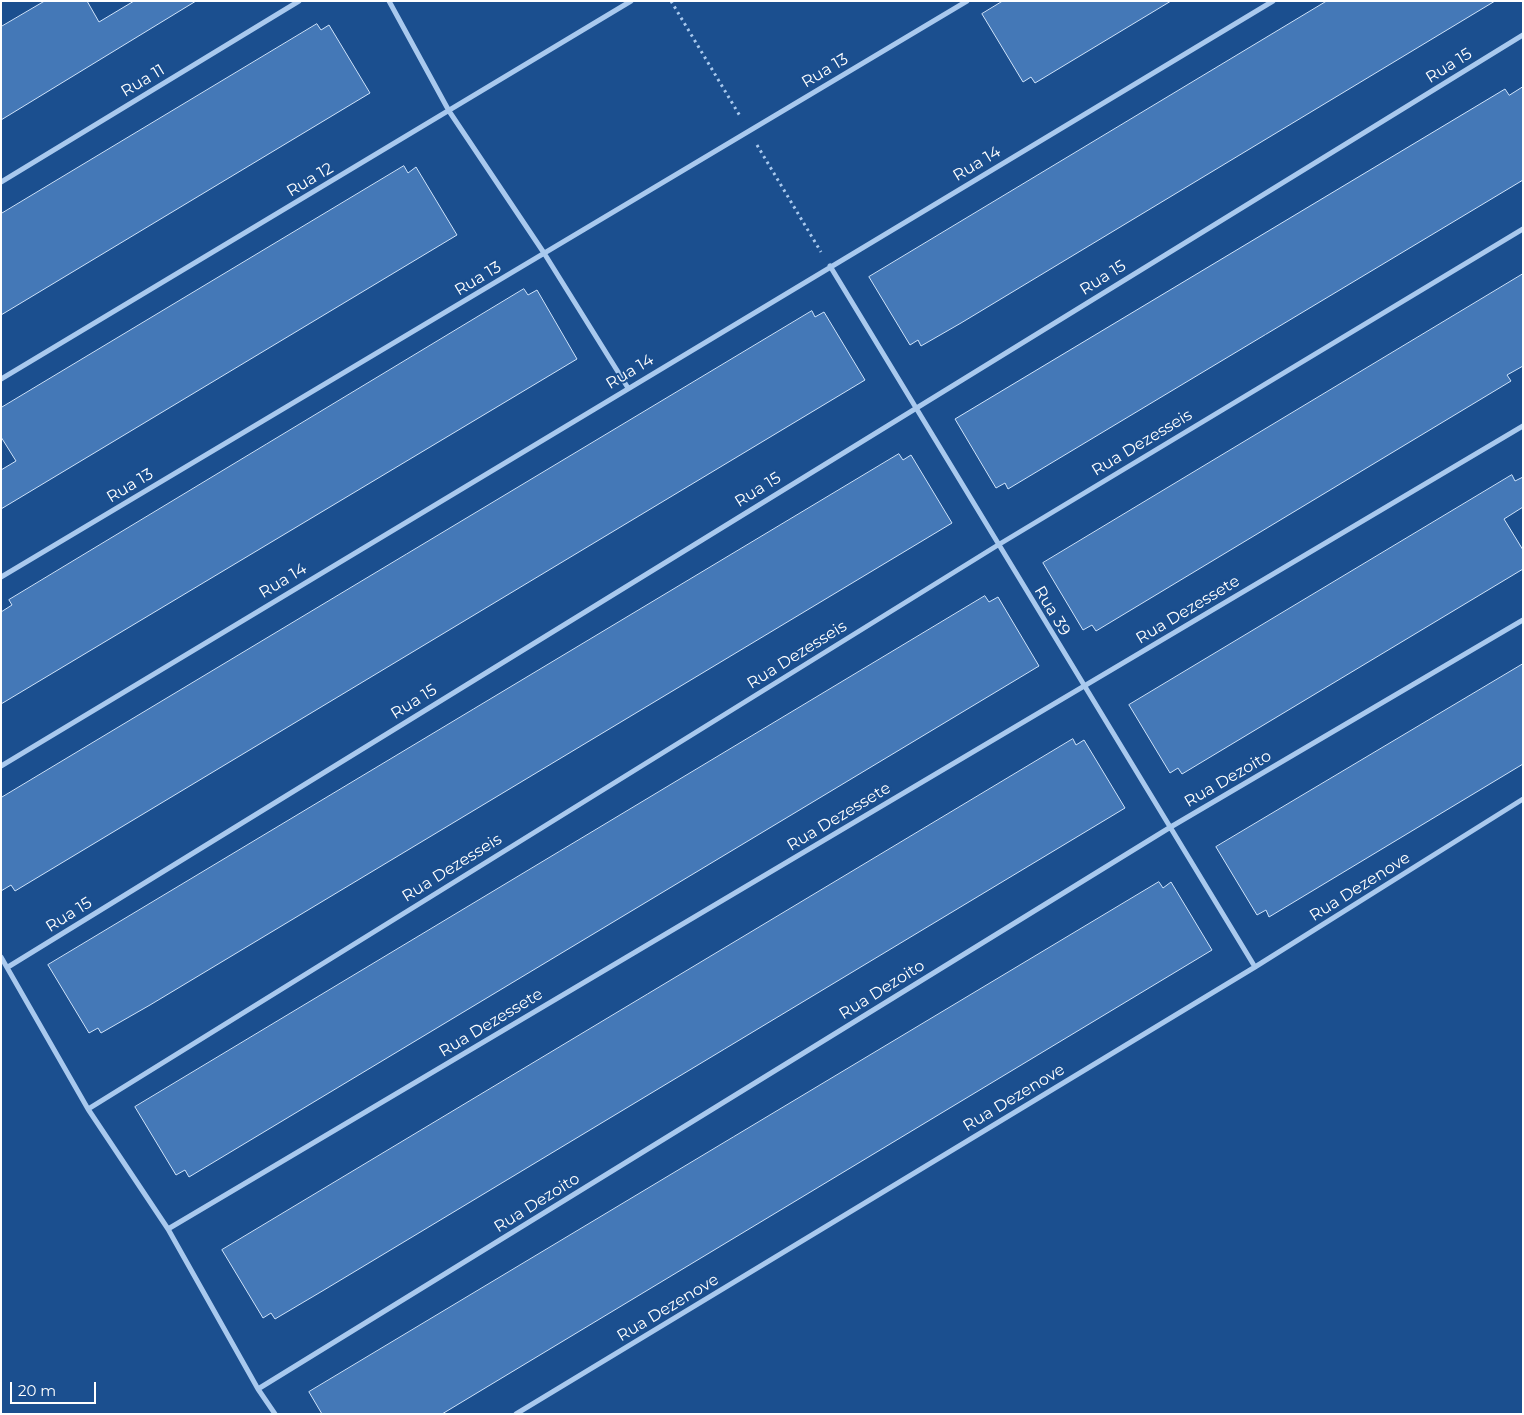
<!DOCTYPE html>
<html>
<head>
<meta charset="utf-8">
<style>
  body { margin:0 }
  #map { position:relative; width:1524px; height:1415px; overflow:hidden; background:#1b4f8f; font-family:Montserrat,sans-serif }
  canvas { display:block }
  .frame { position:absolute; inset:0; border:2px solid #fff; pointer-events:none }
  .scale { position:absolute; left:10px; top:1382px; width:86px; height:22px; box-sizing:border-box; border:2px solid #fff; border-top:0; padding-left:6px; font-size:15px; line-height:18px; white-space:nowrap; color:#fff; -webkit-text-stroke:4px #1b4f8f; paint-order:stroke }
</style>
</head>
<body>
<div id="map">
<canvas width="1524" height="1415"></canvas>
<div class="frame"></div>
<div class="scale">20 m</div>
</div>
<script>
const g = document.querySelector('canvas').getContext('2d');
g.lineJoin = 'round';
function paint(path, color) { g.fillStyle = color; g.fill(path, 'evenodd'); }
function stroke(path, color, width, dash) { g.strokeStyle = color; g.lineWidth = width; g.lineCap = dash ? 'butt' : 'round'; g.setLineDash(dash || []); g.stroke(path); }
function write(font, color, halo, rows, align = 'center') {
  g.font = font + ' Montserrat,sans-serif'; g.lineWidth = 4; g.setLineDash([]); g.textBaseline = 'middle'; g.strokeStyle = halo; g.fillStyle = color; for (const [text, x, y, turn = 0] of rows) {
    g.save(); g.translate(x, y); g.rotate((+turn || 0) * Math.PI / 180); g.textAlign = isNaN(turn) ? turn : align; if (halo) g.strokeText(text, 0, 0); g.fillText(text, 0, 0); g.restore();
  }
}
const building = new Path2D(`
  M45 1H87L99 22 134 1H196L1 120V27Z
  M1003 1H1171L1035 83 1031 77 1023 82 982 14Z
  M1327 1H1495L961 323 921 346 918 340 910 345 869 277Z
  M317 24 321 30 329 25 370 93 1 315V214Z
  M1523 87V180L1008 489 1005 483 996 488 955 419 1505 89 1509 95Z
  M404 166 408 173 416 167 457 235 1 509V470L16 461 1 437V408Z
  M1523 274V366L1507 375 1511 381 1096 631 1092 625 1083 630 1043 563Z
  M524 289 528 295 537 290 577 359 1 704V612L12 605 9 600Z
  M812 311 815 317 824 312 865 380 15 891 11 885 1 891V798Z
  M899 454 903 460 911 455 952 523 150 1005 101 1033 98 1028 89 1033 48 965Z
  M1512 475 1515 481 1523 477V507L1504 519 1523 550V569L1182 774 1178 768 1170 773 1129 705Z
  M985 596 989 602 998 597 1039 666 189 1177 185 1170 176 1175 135 1107Z
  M1523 664V764L1269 917 1266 910 1257 915 1216 847Z
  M1073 739 1076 745 1084 740 1125 808 324 1290 275 1319 271 1313 263 1318 222 1250Z
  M1159 882 1163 888 1171 882 1212 950 442 1414H322L309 1392Z`);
paint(building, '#4478b7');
stroke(building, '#cfe3fa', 1);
stroke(new Path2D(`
  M671 1 740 116
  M757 145 821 252`), '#a9c9ee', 3, [2.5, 4]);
stroke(new Path2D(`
  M389 1 449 111 544 253 628 388
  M1 182 299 1
  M830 266 1255 967
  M1 379 631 1
  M1 577 967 1
  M1 766 1273 1
  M1 957 88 1109 168 1229 258 1389 275 1414
  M8 967 1523 35
  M88 1109 998 545 1523 229
  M168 1229 1523 426
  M258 1389 1169 828 1523 620
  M516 1414 1255 967 1523 799`), '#a9c9ee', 5);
write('16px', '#fff', '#1b4f8f', [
  ["Rua 15",1449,66,-32],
  ["Rua 13",825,71,-31],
  ["Rua 11",143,81,-31],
  ["Rua 14",977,164,-31],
  ["Rua 12",310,180,-31],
  ["Rua 15",1103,278,-32],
  ["Rua 13",478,279,-31],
  ["Rua 14",630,372,-31],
  ["Rua Dezesseis",1142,443,-31],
  ["Rua 13",130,486,-31],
  ["Rua 15",758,490,-32],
  ["Rua 14",283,581,-31],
  ["Rua Dezessete",1188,610,-31],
  ["Rua 39",1052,611,59],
  ["Rua Dezesseis",797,655,-32],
  ["Rua 15",414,702,-32],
  ["Rua Dezoito",1228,779,-30],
  ["Rua Dezessete",839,817,-31],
  ["Rua Dezesseis",452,868,-32],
  ["Rua Dezenove",1360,887,-32],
  ["Rua 15",69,915,-32],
  ["Rua Dezoito",882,990,-32],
  ["Rua Dezessete",491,1023,-31],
  ["Rua Dezenove",1014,1098,-31],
  ["Rua Dezoito",537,1203,-32],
  ["Rua Dezenove",668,1308,-31]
]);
</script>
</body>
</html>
